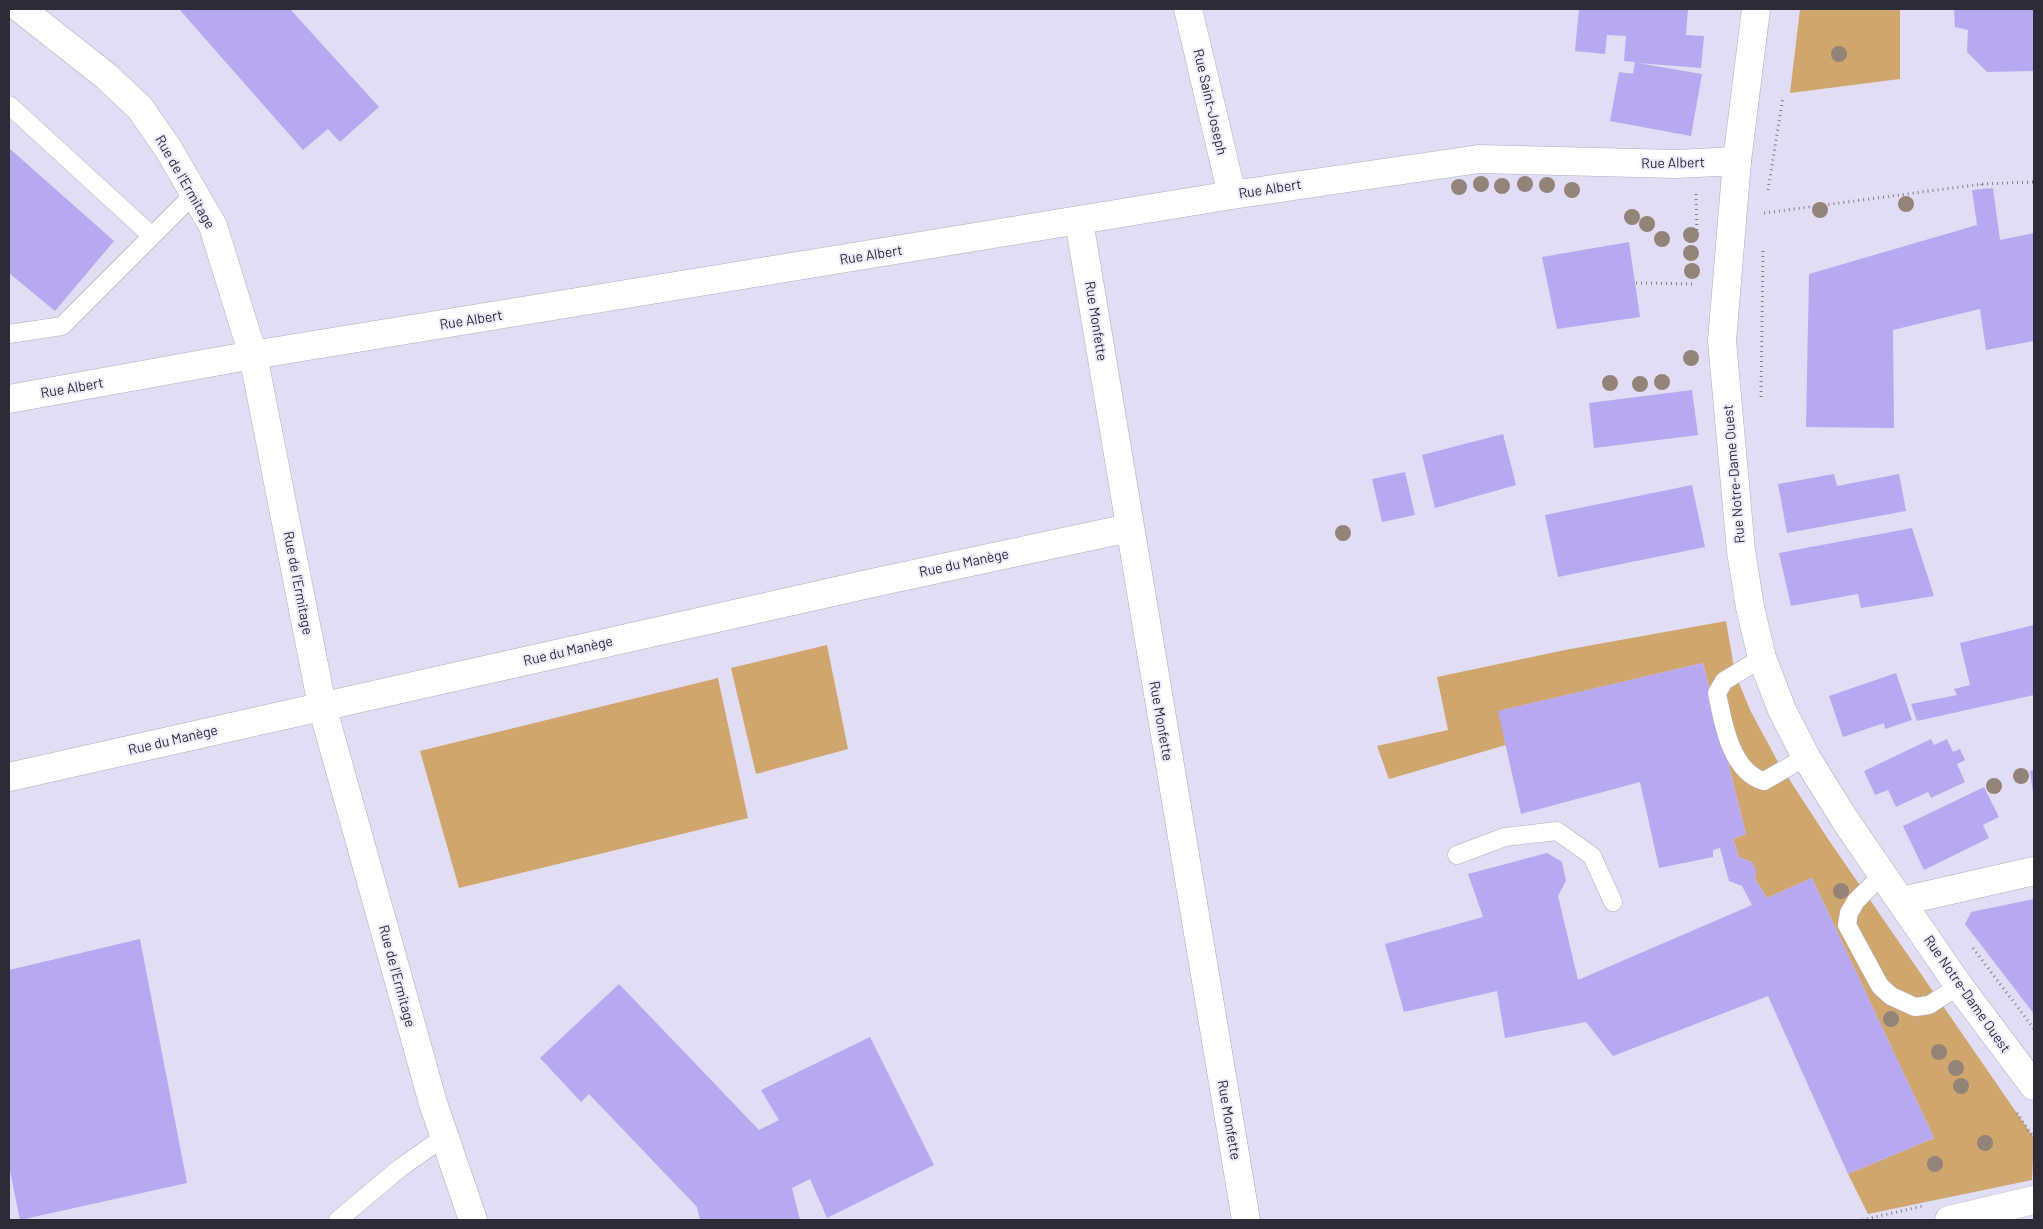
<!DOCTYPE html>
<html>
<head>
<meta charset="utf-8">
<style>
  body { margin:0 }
  #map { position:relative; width:2043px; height:1229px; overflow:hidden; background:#e0ddf5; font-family:Barlow,sans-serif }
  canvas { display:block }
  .frame { position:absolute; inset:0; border:10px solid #2d2b35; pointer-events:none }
</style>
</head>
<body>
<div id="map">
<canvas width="2043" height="1229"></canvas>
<div class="frame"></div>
</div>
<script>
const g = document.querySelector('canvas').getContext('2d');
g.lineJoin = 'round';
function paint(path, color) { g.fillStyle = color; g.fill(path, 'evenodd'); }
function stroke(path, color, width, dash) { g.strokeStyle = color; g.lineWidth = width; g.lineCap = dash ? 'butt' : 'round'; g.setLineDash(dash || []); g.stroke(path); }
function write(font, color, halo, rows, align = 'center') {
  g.font = font + ' Barlow,sans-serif'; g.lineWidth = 4; g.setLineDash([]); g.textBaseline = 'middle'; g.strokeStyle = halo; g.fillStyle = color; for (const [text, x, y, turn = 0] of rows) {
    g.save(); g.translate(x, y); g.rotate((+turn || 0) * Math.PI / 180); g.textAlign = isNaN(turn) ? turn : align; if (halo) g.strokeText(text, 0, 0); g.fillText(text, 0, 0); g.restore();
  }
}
paint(new Path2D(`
  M1800 9H1900V79L1790 93Z
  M1726 621 1735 673 1750 710 1778 762 1828 839 2034 1138 2032 1180 1868 1214 1848 1174 1934 1138 1812 878 1767 898 1755 879 1753 863 1739 857 1733 839 1746 834 1703 663 1499 711 1506 745 1389 779 1377 746 1448 730 1437 677 1565 650Z
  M827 645 848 749 756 774 731 668Z
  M718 678 748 818 459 888 420 751Z`), '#cfa76e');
paint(new Path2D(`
  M179 9H290L379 107 340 142 328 129 303 150Z
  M1579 9H1688L1686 35 1704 36 1701 68 1637 63 1702 74 1691 136 1610 121 1619 72 1633 74 1635 62 1624 61 1626 36 1607 35 1605 54 1575 51Z
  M1954 9H2034V71L1987 72 1967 52 1968 30 1955 27Z
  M9 148 114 241 55 311 9 273Z
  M1993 188 2000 240 2034 233V341L1986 350 1980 309 1893 330 1894 428 1806 427 1809 274 1977 225 1972 190Z
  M1629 242 1640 317 1557 329 1542 257Z
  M1692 390 1698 435 1594 448 1589 403Z
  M1503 434 1516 485 1435 508 1422 455Z
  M1405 472 1415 515 1382 522 1372 479Z
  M1834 474 1837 486 1899 474 1906 511 1787 533 1778 484Z
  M1692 485 1705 547 1558 577 1545 515Z
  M1912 528 1934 596 1861 608 1858 594 1791 606 1779 553Z
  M2034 625V695L1917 721 1911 704 1957 695 1954 689 1970 685 1960 643Z
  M1703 663 1746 834 1733 839 1739 857 1753 863 1756 871 1755 879 1767 898 1812 878 1934 1138 1848 1174 1768 996 1613 1056 1586 1022 1505 1038 1497 991 1404 1012 1385 944 1483 917 1468 874 1547 853 1562 862 1566 881 1558 896 1578 980 1752 905 1742 886 1729 881 1720 848 1713 850V857L1659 868 1640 782 1521 814 1498 711Z
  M1896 673 1912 720 1885 729 1884 723 1843 737 1829 696Z
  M1931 739 1934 745 1947 739 1953 752 1960 749 1965 760 1957 764 1965 782 1931 798 1928 792 1896 807 1888 790 1875 795 1864 771Z
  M2034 770V792H2033L2030 771Z
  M1984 787 1999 817 1983 825 1989 838 1924 870 1903 826Z
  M2034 899V1014L1965 924 1971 912Z
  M140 939 187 1183 20 1220 9 1166V970Z
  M619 984 759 1130 779 1120 761 1090 870 1037 934 1165 827 1218 810 1179 792 1188 800 1220H700L697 1207 589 1094 581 1102 540 1058Z`), '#b7a9f1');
const lane = new Path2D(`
  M9 105 152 236
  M9 334 62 326 194 194
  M1762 658 1724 681 1717 693C1723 723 1731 772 1764 781L1806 757
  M1457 855 1505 837 1557 831 1592 856 1613 902
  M1883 874 1856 901 1849 913 1847 925 1880 986 1891 996 1915 1007 1929 1005 1959 986
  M338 1220 400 1168 444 1137`);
const street = new Path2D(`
  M21 9 106 76 140 108 169 150 213 226 253 355 322 706 433 1103 473 1220
  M1188 9 1232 195
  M1079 221 1246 1220
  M9 399 253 355 1232 195 1479 159 1676 164 1737 161
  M9 777 877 582 1129 528
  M1902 901 2034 871
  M1949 1220 2034 1200`);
const secondary = new Path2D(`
  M1756 9 1737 161 1722 341 1741 551 1750 607 1762 658 1782 710 1806 757 1845 820 1959 986 2034 1086`);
stroke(lane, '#afabc2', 19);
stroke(street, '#afabc2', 29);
stroke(secondary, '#afabc2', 29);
stroke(new Path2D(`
  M1982 184 1983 189
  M1768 190 1783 97
  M1696 194 1697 233
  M1764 213 1982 184 2034 182
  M1636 283 1695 284
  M1761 397 1763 251
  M1973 948 2034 1029
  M2017 1113 2034 1138
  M1862 1220 1923 1206`), '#817f90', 3, [1, 4]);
stroke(lane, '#fff', 18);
stroke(street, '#fff', 28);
stroke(secondary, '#fff', 28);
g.fillStyle = '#93847a';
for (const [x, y] of [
  [1839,54],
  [1481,184],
  [1525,184],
  [1547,185],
  [1502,186],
  [1459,187],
  [1572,190],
  [1906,204],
  [1820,210],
  [1632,217],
  [1647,224],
  [1691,235],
  [1662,239],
  [1691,253],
  [1692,271],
  [1691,358],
  [1662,382],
  [1610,383],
  [1640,384],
  [1343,533],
  [2021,776],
  [1994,786],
  [1841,891],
  [1891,1019],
  [1939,1052],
  [1956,1068],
  [1961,1086],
  [1985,1143],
  [1935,1164]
]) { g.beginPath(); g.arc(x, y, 8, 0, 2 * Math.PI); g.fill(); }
write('14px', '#2d2b35', '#edeafe', [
  ["Rue Saint-Joseph",1210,102,77],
  ["Rue Albert",1673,163,-1],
  ["Rue de l'Ermitage",185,182,60],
  ["Rue Albert",1270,189,-9],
  ["Rue Albert",871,255,-9],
  ["Rue Albert",471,320,-9],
  ["Rue Monfette",1096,321,81],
  ["Rue Albert",72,388,-10],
  ["Rue Notre-Dame Ouest",1734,474,-95],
  ["Rue du Manège",964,563,-12],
  ["Rue de l'Ermitage",298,583,79],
  ["Rue du Manège",568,651,-13],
  ["Rue Monfette",1161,721,80],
  ["Rue du Manège",173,740,-13],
  ["Rue de l'Ermitage",397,976,75],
  ["Rue Notre-Dame Ouest",1967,994,55],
  ["Rue Monfette",1229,1120,80]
]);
</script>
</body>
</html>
